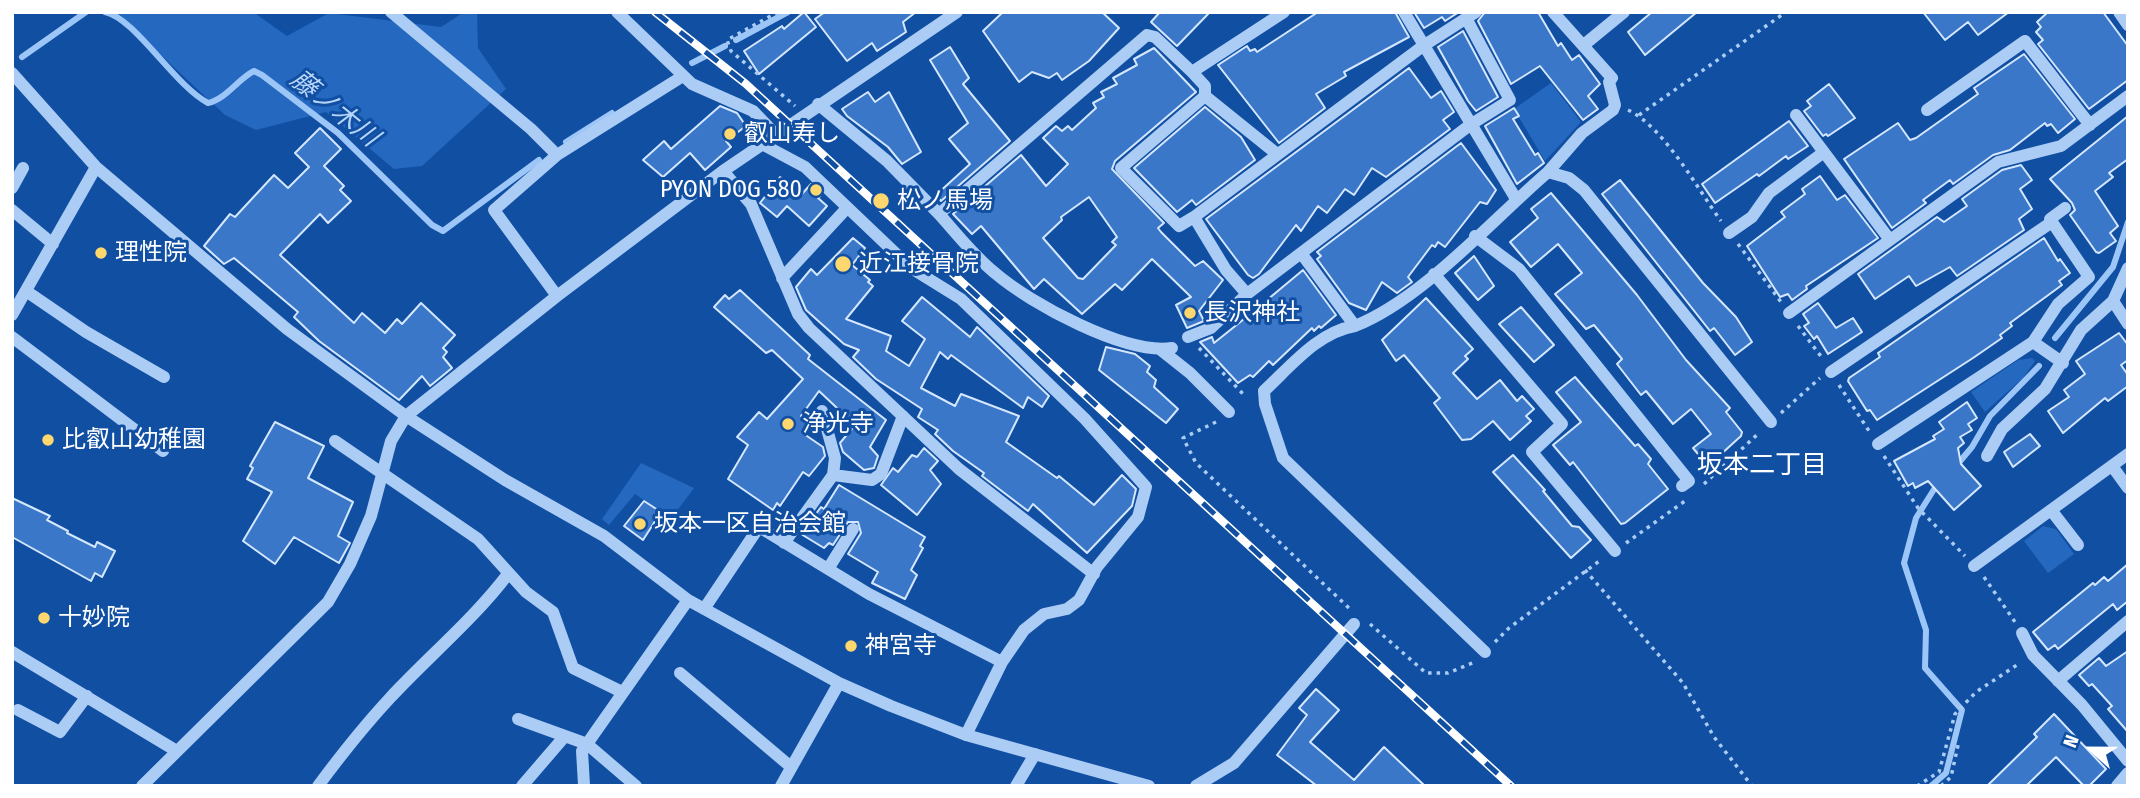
<!DOCTYPE html>
<html>
<head>
<meta charset="utf-8">
<style>
  body { margin:0 }
  #map { position:relative; width:2140px; height:798px; overflow:hidden; background:#114fa2; font-family:"Fira Sans Condensed",sans-serif }
  canvas { display:block }
  .frame { position:absolute; inset:0; border:14px solid #fff; pointer-events:none }
  .north { position:absolute; left:2056px; top:714px; width:70px; height:70px; -webkit-text-stroke:5px #114fa2; paint-order:stroke; rotate:291deg; font-size:19px; font-weight:700; line-height:28px; text-align:center; color:#fff }
  .north::after { content:''; display:block; margin:auto; width:24px; height:32px; background:#fff; clip-path:polygon(50% 0,100% 100%,50% 72%,0 100%) }
</style>
</head>
<body>
<div id="map">
<canvas width="2140" height="798"></canvas>
<div class="frame"></div>
<div class="north">N</div>
</div>
<script>
const g = document.querySelector('canvas').getContext('2d');
g.lineJoin = 'round';
function paint(path, color) { g.fillStyle = color; g.fill(path, 'evenodd'); }
function stroke(path, color, width, dash) { g.strokeStyle = color; g.lineWidth = width; g.lineCap = dash ? 'butt' : 'round'; g.setLineDash(dash || []); g.stroke(path); }
function write(font, color, halo, rows, align = 'center') {
  g.font = font + ' "Fira Sans Condensed","Noto Sans JP",sans-serif'; g.lineWidth = 6; g.setLineDash([]); g.textBaseline = 'middle'; g.strokeStyle = halo; g.fillStyle = color; for (const [text, x, y, turn = 0] of rows) {
    g.save(); g.translate(x, y); g.rotate((+turn || 0) * Math.PI / 180); g.textAlign = isNaN(turn) ? turn : align; if (halo) g.strokeText(text, 0, 0); g.fillText(text, 0, 0); g.restore();
  }
}
paint(new Path2D(`
  M105 12H253L287 36 329 13 441 27 464 12H477L478 48 506 89 422 166 394 169 326 112 256 130 225 115 118 15Z
  M1551 83 1581 122 1545 161 1514 109Z
  M2032 358 2035 361 2023 378 1985 412 1971 392 2018 360Z
  M641 463 694 488 671 519 635 494 609 525 602 519Z
  M2043 526 2056 529 2074 554 2048 573 2024 541Z`), '#2468c0');
stroke(new Path2D(`
  M105 12C135 18 174 85 208 103 226 99 238 79 254 71L262 75 338 133 432 225 443 231 539 160
  M736 40 788 12
  M22 57 86 12
  M692 63 725 46
  M566 142 612 113
  M2055 338 2113 267 2128 222
  M1956 466 1972 447 1990 416 2039 366
  M1931 786 1946 773 1962 710 1925 668 1926 630 1904 563 1916 518 1938 483`), '#9dc6f8', 6);
const building = new Path2D(`
  M804 12 816 27 759 74 744 51 782 26 784 29Z
  M825 12H916L903 22 906 32 877 51 872 43 847 61 815 19Z
  M1003 12H1102L1119 28 1089 61 1062 80 1057 73 1049 78 1032 72 1019 82 983 31Z
  M1160 12H1210L1177 46 1151 22Z
  M1318 12H1395L1409 37 1344 72 1346 76 1316 94 1325 108 1279 143 1218 65 1247 46 1250 51 1255 49 1257 52Z
  M1414 12H1459L1445 21 1442 17 1424 28Z
  M1485 12H1538L1558 46 1561 43 1572 60 1579 55 1600 84 1588 96 1598 109 1583 120 1540 66 1511 84 1478 21Z
  M1652 12H1697L1645 55 1628 32Z
  M1923 12H2009L1978 35 1968 22 1945 40Z
  M2048 12H2103L2128 46V80L2089 109 2038 44 2043 40 2036 32 2041 27 2037 22Z
  M1463 31 1498 97 1476 111 1468 101 1438 47Z
  M950 47 969 78 963 84 1010 141 941 201 936 195 970 164 949 139 968 123 930 60Z
  M1154 48 1196 92 1115 161 1112 169 1164 223 1158 228 1161 232 1195 266 1203 261 1223 280 1199 311 1204 321 1187 328 1176 305 1191 297 1152 259 1122 290 1115 284 1082 314 1044 279 1034 289 981 226 972 234 953 214 1021 155 1046 186 1068 164 1043 138 1056 126 1062 131 1068 126 1072 130 1096 108 1093 103 1104 97 1101 92 1117 84 1113 78 1137 65 1134 59ZM1089 197 1117 237 1112 242 1116 245 1083 279 1078 278 1043 238 1062 220 1061 217Z
  M2024 54 2075 119 2058 133 2051 124 2047 126 2045 123 2010 150 1993 155 1953 184 1950 180 1923 200 1926 203 1892 228 1844 159 1898 123 1910 140 1916 138 1978 94 1974 88Z
  M1409 68 1431 98 1441 91 1454 112 1443 120 1450 129 1386 177 1372 168 1354 195 1345 189 1327 213 1318 206 1301 231 1296 225 1259 274 1253 278 1248 275 1206 219Z
  M1829 84 1855 118 1828 136 1826 134 1823 136 1804 111 1811 106 1807 101Z
  M868 92 875 102 889 92 921 152 902 164 888 147 847 116 842 109Z
  M720 106 737 113 746 126 726 141 731 147 705 170 690 153 663 177 643 160 664 141 671 149Z
  M1205 107 1241 137 1255 160 1196 205 1192 200 1177 212 1134 168Z
  M1514 108 1519 116 1513 119 1535 155 1538 153 1544 163 1517 184 1485 126Z
  M2128 116V159L2109 173 2113 177 2095 191 2118 226 2110 233 2116 241 2099 253 2096 252 2070 215 2075 210 2072 203 2050 179Z
  M1789 121 1808 146 1788 159 1786 156 1759 176 1757 174 1715 203 1702 184Z
  M320 128 341 149 324 166 344 186 340 190 351 201 328 223 320 214 280 255 354 323 362 313 385 333 397 319 402 324 421 303 455 335 443 348 447 352 443 357 452 368 430 386 422 376 399 400 319 341 294 317 298 312 234 258 224 264 204 246 230 214 235 217 274 175 288 188 309 167 295 153Z
  M1461 143 1496 190 1487 204 1480 202 1445 247 1438 242 1435 247 1432 245 1408 277 1412 282 1401 290 1397 293 1382 282 1366 310 1349 303 1317 259 1321 256 1317 252Z
  M2021 165 2032 180 2020 189 2032 209 2019 219 2024 230 1957 276 1950 267 1916 286 1909 276 1875 299 1858 274 1937 217 1944 222 1967 206 1962 199 2002 170Z
  M1820 176 1837 200 1845 195 1878 238 1806 286 1807 289 1792 300 1788 294 1780 297 1747 246 1785 217 1781 212 1805 194 1802 189Z
  M780 177 801 195 811 184 821 195 818 198 827 206 809 226 787 206 777 217 760 203Z
  M1620 180 1703 283 1736 317 1752 342 1735 355 1714 328 1710 331 1602 194Z
  M1551 193 1637 295 1686 360 1730 408 1726 412 1742 432 1741 436 1708 466 1693 448 1711 434 1691 409 1673 424 1646 391 1641 395 1617 364 1622 359 1594 325 1586 329 1555 294 1582 273 1558 244 1531 267 1510 242 1538 218 1531 209Z
  M853 238 865 248 852 265 870 280 868 282 873 286 846 319 891 336 886 351 909 366 925 339 902 321 922 297 970 337 977 327 1049 396 1042 407 1028 397 1023 408 951 355 948 359 940 352 921 388 955 406 961 394 1019 416 1006 442 1057 478 1059 476 1094 505 1122 475 1136 489 1132 506 1087 553 1033 504 1028 511 982 476 984 473 953 451 935 434 938 430 918 417 922 409 876 379 853 357 859 350 844 344 806 310 796 287 811 269 817 275Z
  M2044 238 2058 261 2060 259 2070 273 2059 281 2062 285 2010 323 2012 326 2000 335 2002 338 1973 358 1877 420 1870 410 1867 411 1848 381 1849 378 1880 357 1878 353Z
  M1474 256 1494 286 1478 300 1455 273Z
  M1303 270 1336 315 1321 328 1319 326 1314 331 1312 328 1273 365 1269 361 1253 377 1250 375 1238 383 1200 342 1212 337 1214 343 1264 303 1275 311 1267 300Z
  M740 290 810 355 808 359 886 420 870 447 878 456 874 468 864 470 843 452 840 443 855 425 819 391 801 416 810 422 804 434 823 447 825 456 809 476 803 472 780 506 777 503 773 510 728 479 748 445 737 437 759 412 767 419 803 379 772 350 766 353 714 307 725 295 729 299Z
  M1426 298 1473 349 1465 356 1468 359 1453 373 1477 399 1500 380 1517 401 1522 396 1534 409 1526 416 1531 421 1510 440 1493 421 1471 439 1462 440 1434 403 1440 398 1404 355 1396 361 1382 340Z
  M1818 303 1836 328 1853 318 1862 332 1828 354 1817 336 1814 339 1804 326 1809 323 1803 314Z
  M1521 307 1554 345 1534 362 1499 324Z
  M2119 333 2128 345V360L2121 365 2128 375V386L2108 401 2105 398 2063 433 2048 411 2069 397 2064 390 2085 374 2076 361Z
  M1106 347 1135 354 1150 366 1147 372 1156 380 1154 387 1178 409 1166 423 1099 370Z
  M1575 377 1635 446 1638 444 1651 459 1648 464 1668 489 1625 523 1621 524 1573 462 1570 465 1553 445 1581 422 1556 392Z
  M1967 402 1977 418 1968 424 1972 430 1960 437 1964 443 1958 448 1961 464 1981 486 1954 510 1928 481 1915 488 1913 483 1908 486 1894 461 1935 439 1933 436 1944 429 1939 422Z
  M275 422 324 446 308 478 353 502 338 536 350 543 339 563 294 537 275 564 243 541 272 492 247 479 253 468 250 466Z
  M2030 434 2040 446 2013 467 2004 452Z
  M924 448 938 461 930 470 941 484 917 515 881 485 893 468 898 472 912 455 917 457Z
  M1513 455 1545 490 1543 491 1572 526 1579 527 1591 540 1571 558 1493 472Z
  M839 485 925 537 920 546 923 548 911 570 917 575 905 599 872 583 878 572 848 554 861 533 858 522H848L833 545 829 543 824 548 801 534 821 507 824 509Z
  M12 498 50 516 47 520 68 531 67 533 95 547 97 542 115 551 102 577 95 573 91 581 12 537Z
  M644 501 661 512 643 540 624 526Z
  M2128 564V601L2117 610 2113 604 2058 649 2055 645 2048 650 2033 632 2093 583 2095 585 2104 577 2108 581Z
  M2128 651V732L2108 709 2112 706 2092 684 2089 686 2079 675 2099 658 2106 666Z
  M1316 689 1339 710 1310 742 1354 780 1384 747 1425 786H1317L1277 755 1307 715 1299 708Z
  M2054 714 2106 769 2089 786H2084L2056 757 2026 786H1987L2037 737 2034 734Z`);
paint(building, '#3a77c8');
stroke(building, '#d4e7fe', 2);
stroke(new Path2D(`
  M778 12 727 40 731 51 795 106
  M1628 110C1664 127 1697 188 1721 221
  M1639 115 1786 12
  M1738 244 1781 302
  M1798 326 1823 359
  M1199 348 1246 397
  M1839 385 1869 431
  M1781 413 1820 378
  M1216 422 1183 438 1196 463 1351 610
  M1884 456 1918 508 1965 556
  M1704 484 1760 432
  M1626 543 1685 501
  M1585 570 1683 683 1714 737 1752 786
  M1984 577 2015 622
  M1370 624 1426 673H1448L1475 662
  M1495 642 1509 628 1602 559
  M1917 786 1939 772 1955 714 1976 692 2020 663
  M1941 786 1951 777 1959 741`), '#abccf5', 3.5, [3.5, 5]);
stroke(new Path2D(`
  M391 12 531 129 557 155
  M617 12 692 84 753 111 775 134
  M1404 12 1516 199
  M2119 12 2128 25
  M1466 18 1510 100 1470 125 1247 294 1226 270 1194 217 1423 46 1476 12
  M1585 44 1624 12
  M1192 72 1205 86V96L1277 154
  M12 73 96 167 287 329 406 416 505 480 604 536 688 600 839 683 891 706 966 735 1149 786
  M818 104 887 161 939 214 1147 35 1155 37 1192 72 1284 12
  M1927 110 2025 41 2090 125
  M1796 115 1890 240
  M762 144 805 167 911 268 961 299 1085 419 1146 487 1138 517 1097 567 1079 600 1067 609 1044 614 1024 630 1002 662 966 735
  M723 171 751 204 798 314 809 328 959 469 1094 574
  M1548 172 1582 133 1613 110 1615 105 1609 82 1612 78 1553 12
  M12 188 23 168
  M12 210 53 244
  M939 214C957 234 974 256 995 273 1031 304 1126 355 1172 348
  M1194 217 1179 226 1121 168 1205 96
  M1729 233 1752 217 1769 193 1824 152
  M1475 236 1519 269 1689 481 1682 486
  M1301 253 1355 326C1318 332 1291 366 1264 391L1265 404 1283 458 1485 652
  M1434 274 1562 424 1532 452 1615 551
  M782 278 847 208
  M26 291 86 332 164 377
  M557 296 494 210 557 155 683 76
  M2113 301 2128 324
  M1789 313 1998 162 2061 146 2128 96
  M12 315 96 167
  M1355 326C1423 299 1492 220 1548 172L1569 178 1584 190 1771 422
  M12 337 163 451
  M1188 337 1211 328 1247 294
  M2033 342 2063 363
  M1161 350 1190 373 1229 412
  M1831 372 2052 222
  M822 411 835 458 833 475
  M335 441 478 539 526 592 553 612 573 668 622 692
  M1878 444 2033 342 2058 304 2089 277 2050 219 2065 208
  M1987 456 2002 429 2045 389 2081 330 2113 301 2128 268
  M2112 466 2128 488
  M2051 510 2078 545
  M784 543 833 475 872 480 881 474 903 416
  M1974 566 2128 454
  M828 569 853 529
  M704 609 759 527 869 594 1002 662
  M2022 633 2033 655 2082 705 2128 761
  M12 652 175 750
  M680 673 791 767
  M2058 681 2128 621
  M18 710 60 732 87 696
  M518 719 587 744 636 786
  M584 785 582 751 688 600
  M142 786 328 602 350 564 371 516 391 441 406 416 557 296 723 171 957 12
  M318 786C341 755 364 726 390 698 429 656 473 620 508 574
  M522 786 565 736
  M781 786 839 683
  M1016 786 1035 754
  M1196 786 1234 763 1354 624
  M2117 786 2128 773`), '#abccf5', 12);
const rail = new Path2D(`
  M655 12 746 84 1511 786`);
stroke(rail, '#fff', 8);
stroke(rail, '#114fa2', 5, [16]);
for (const [x, y, r, color] of [
  [730,134,7,"#ffd76f"],
  [816,190,7,"#ffd76f"],
  [881,201,9,"#ffd76f"],
  [101,253,7,"#ffd76f"],
  [843,264,9,"#ffd76f"],
  [1190,313,7,"#ffd76f"],
  [788,424,7,"#ffd76f"],
  [48,440,7,"#ffd76f"],
  [640,524,7,"#ffd76f"],
  [44,618,7,"#ffd76f"],
  [851,646,7,"#ffd76f"]
]) { const dot = new Path2D(); dot.arc(x, y, r, 0, 2 * Math.PI); g.fillStyle = color; g.fill(dot); stroke(dot, '#114fa2', 2.5); }
write('24px', '#fff', '#114fa2', [
  ["叡山寿し",744,134],
  ["PYON DOG 580",802,190,"right"],
  ["松ノ馬場",897,201],
  ["理性院",115,253],
  ["近江接骨院",859,264],
  ["長沢神社",1204,313],
  ["浄光寺",802,424],
  ["比叡山幼稚園",62,440],
  ["坂本一区自治会館",654,524],
  ["十妙院",58,618],
  ["神宮寺",865,646]
], 'left');
write('italic 26px', '#b8d6fb', '#114fa2', [
  ["藤ノ木川",334,109,39]
]);
write('26px', '#fff', '#114fa2', [
  ["坂本二丁目",1762,466]
]);
</script>
</body>
</html>
